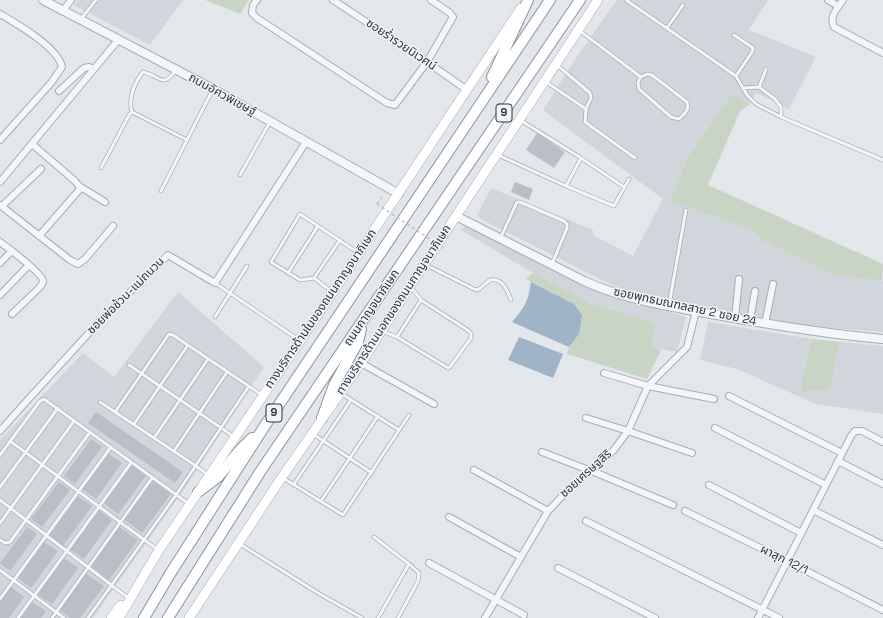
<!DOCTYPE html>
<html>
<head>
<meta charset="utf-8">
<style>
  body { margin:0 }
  canvas { display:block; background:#e3e6ea }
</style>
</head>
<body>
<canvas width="883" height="618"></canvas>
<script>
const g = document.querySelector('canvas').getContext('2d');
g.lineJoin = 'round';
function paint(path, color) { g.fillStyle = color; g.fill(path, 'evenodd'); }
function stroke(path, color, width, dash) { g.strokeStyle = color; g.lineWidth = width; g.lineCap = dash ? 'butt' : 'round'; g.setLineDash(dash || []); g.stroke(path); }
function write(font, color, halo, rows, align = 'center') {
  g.font = font + ' "Space Grotesk","Noto Sans Thai",sans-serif'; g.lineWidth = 3; g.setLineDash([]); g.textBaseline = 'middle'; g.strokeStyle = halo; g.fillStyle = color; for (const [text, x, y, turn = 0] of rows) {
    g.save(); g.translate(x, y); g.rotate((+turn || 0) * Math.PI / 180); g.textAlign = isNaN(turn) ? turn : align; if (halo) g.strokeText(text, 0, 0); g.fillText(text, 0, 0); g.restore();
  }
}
paint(new Path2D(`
  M78 0H183L150 45 74 5Z
  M617 0H768L749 30 816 57 789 109 756 93 750 104 732 94 689 155 670 201 752 230 763 241 834 275 883 281V332L807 326 665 299 616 287 481 219 477 215 491 188 593 230V235L633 256 663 199 543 110 574 61Z
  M467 224 589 288 686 317 677 352 651 347 655 323 592 304 533 273 461 230Z
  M178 292 264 367 183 491 93 618H0V440L83 353 114 377Z
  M708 322 812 339 801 393 830 388 840 342 883 346V414L816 404 737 369 700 360Z`), '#d1d5dc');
paint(new Path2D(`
  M205 0H249L240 14Z
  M732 94 750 104 740 111 708 185 883 264 882 281 834 275 763 241 752 230 670 201 689 155Z
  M533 273 592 304 655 323 651 346 661 350 647 379 567 354 569 347 579 334 574 304 526 279Z
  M812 339 840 342 830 388 800 393Z`), '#c8d4c4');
paint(new Path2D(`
  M531 282 574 304 582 315 579 334 569 347 512 322C525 307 528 302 531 282Z
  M519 337 563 354 553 378 508 360Z`), '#9fb4c8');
paint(new Path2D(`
  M537 133 565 152 554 168 526 150Z
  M515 182 533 189 529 200 511 192Z
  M96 412 183 472 175 483 88 423Z
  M91 439 102 447 75 484 64 476Z
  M108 453 122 463 96 499 82 489Z
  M131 465 146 476 118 514 104 503Z
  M153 481 171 494 142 533 125 520Z
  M59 482 70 490 42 527 31 519Z
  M78 496 92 506 63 546 49 536Z
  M98 510 112 520 84 559 70 549Z
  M27 527 37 534 10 571 0 563Z
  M119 527 138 540 109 580 91 566Z
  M44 542 58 551 31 588 18 578Z
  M64 558 78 568 52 604 38 595Z
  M85 573 104 586 80 618H71L59 609Z
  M11 587 24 597 9 618H0V602Z
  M32 602 46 611 41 618H21Z`), '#babfc7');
const service = new Path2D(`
  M626 0 736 76 747 95 756 104 781 117 883 160
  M81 19 96 0
  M667 28 683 5
  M580 31 641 77
  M734 35 753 48 752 52 736 76
  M647 74 652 75 687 102C690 110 684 114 679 119L671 117 639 89 638 82 641 77Z
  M546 82 586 109 591 98 590 93 557 65
  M759 87 766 69
  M743 88 759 87 775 99 781 107V117
  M586 109 585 122 635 158
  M132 112C128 99 134 83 143 72 161 76 162 89 176 70
  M498 155 566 186 581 158 520 120
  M581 158 624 187
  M101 168 129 115 132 112 187 140
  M240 175 270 122
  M566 186 614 206 629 179
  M161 191 213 89
  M501 237 517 202H520L564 221 567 224V228L552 264
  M426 265 476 290 479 289 490 280C503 278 507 290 511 300
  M288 273 318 226
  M314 278 340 240
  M215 283 299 340
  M332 292 314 278 300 280 271 262 300 214 357 252
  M669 305 686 210
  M215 317 247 266
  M382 331 397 337 448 368 450 367 471 338V334L469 331 421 300 411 287
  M397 337 421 300
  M129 365 233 436
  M342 394 399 430
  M100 402 196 466 208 475
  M115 412 169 334 173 335 262 395
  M134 424 188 345
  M313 434 372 473
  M154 438 208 359
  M10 441 158 550
  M174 451 227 372
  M0 455 40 401 44 399 189 504
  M283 478 343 515 409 415
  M294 484 351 400
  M0 487 58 408
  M0 500 127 597
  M321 501 378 416
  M0 523 74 421
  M374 537 409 564 419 573 418 581 398 618
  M0 540 5 543 10 542 90 432
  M240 544 318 593 362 618
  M0 570 64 618
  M0 599 111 447
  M18 618 131 463
  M52 618 152 478
  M88 618 176 495 249 386
  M378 618 409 564`);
const minor = new Path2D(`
  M257 0 253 5 252 13 257 18 387 103 395 105 427 62 453 17 450 13 431 0
  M333 0 427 62 467 90
  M828 0 838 6
  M843 0C837 9 829 16 834 27L883 53
  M63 11 71 0
  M0 14C17 24 58 47 62 67L51 83 0 140
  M59 91 84 68 89 67 94 69
  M32 144 75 181 79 186 80 189 39 236
  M0 182 119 39
  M79 186 105 202
  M0 205 70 260 78 264 85 259 113 226
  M2 206 41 169
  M0 242C7 247 43 274 43 281 43 284 40 287 38 289L12 314
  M0 263 12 251
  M0 295 29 265
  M735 318 739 279
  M750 321 755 291
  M765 324 773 284
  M361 363 434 404
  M604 373 648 386 714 399
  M729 396 842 453
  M586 418 628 431 692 453
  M715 428 826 485
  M0 431 25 403 98 323 168 255 215 283 306 142
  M542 452 599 474 673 505
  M838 461 883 484
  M474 470 548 511
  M709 485 801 533
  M813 510 883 545
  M685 511 787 561 883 610
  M449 517 521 557
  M586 521 779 618
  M429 563 524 615
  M558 568 655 618
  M485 618 548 511 570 488 613 451 628 431 648 386 687 347 696 311
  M758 618 851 436 855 431H862L883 442`);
const tertiary = new Path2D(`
  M43 0 213 89 399 194
  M456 216 584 281C626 300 672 307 717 315 772 325 827 334 883 339`);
const secondary = new Path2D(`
  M111 618 121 605
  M119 618 159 550 333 292 521 8
  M189 618 282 477 361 363 410 286 598 0`);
const trunk = new Path2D(`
  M492 77 528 0
  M322 418 334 385 358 342 361 329
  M198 492 218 477 239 451 252 438
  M144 618 170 574 264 427 550 0
  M168 618 260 472 580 0`);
stroke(service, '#a8adb4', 4.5);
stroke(minor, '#a8adb4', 8);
stroke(tertiary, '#a8adb4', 10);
stroke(secondary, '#a8adb4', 10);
stroke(trunk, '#8a94a0', 12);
stroke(new Path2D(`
  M377 204 384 194`), '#c0c4c9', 1.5, [3, 3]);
stroke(service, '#f5f6f9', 3);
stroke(minor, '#f5f6f9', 6);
stroke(tertiary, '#f5f6f9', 8);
stroke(secondary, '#fff', 9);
stroke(trunk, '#fff', 10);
stroke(new Path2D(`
  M377 204 443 248`), '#c0c4c9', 1.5, [3, 3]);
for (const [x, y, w] of [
  [504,113,16],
  [274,413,16]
]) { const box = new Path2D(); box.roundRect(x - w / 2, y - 9, w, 18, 3); g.fillStyle = '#f2f5f8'; g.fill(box); stroke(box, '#2b3442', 1); }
write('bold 11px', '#2b3442', null, [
  ["9",504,113],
  ["9",274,413]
]);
write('12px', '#2b3442', '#f2f5f8', [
  ["ซอยร่ำรวยนิเวศน์",401,45,34],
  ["ถนนอัศวพิเชษฐ์",222,95,29],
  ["ซอยพ่อช้วน-แม่ถนวน",126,296,-45],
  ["ซอยพุทธมณฑลสาย 2 ซอย 24",685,307,12],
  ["ถนนกาญจนาภิเษก",372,308,-56],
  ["ทางบริการด้านในของถนนกาญจนาภิเษก",321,309,-56],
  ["ทางบริการด้านนอกของถนนกาญจนาภิเษก",394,310,-57],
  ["ซอยเศรษฐสิริ",586,474,-42],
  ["ผาสุก 12/1",784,560,26]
]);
</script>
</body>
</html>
